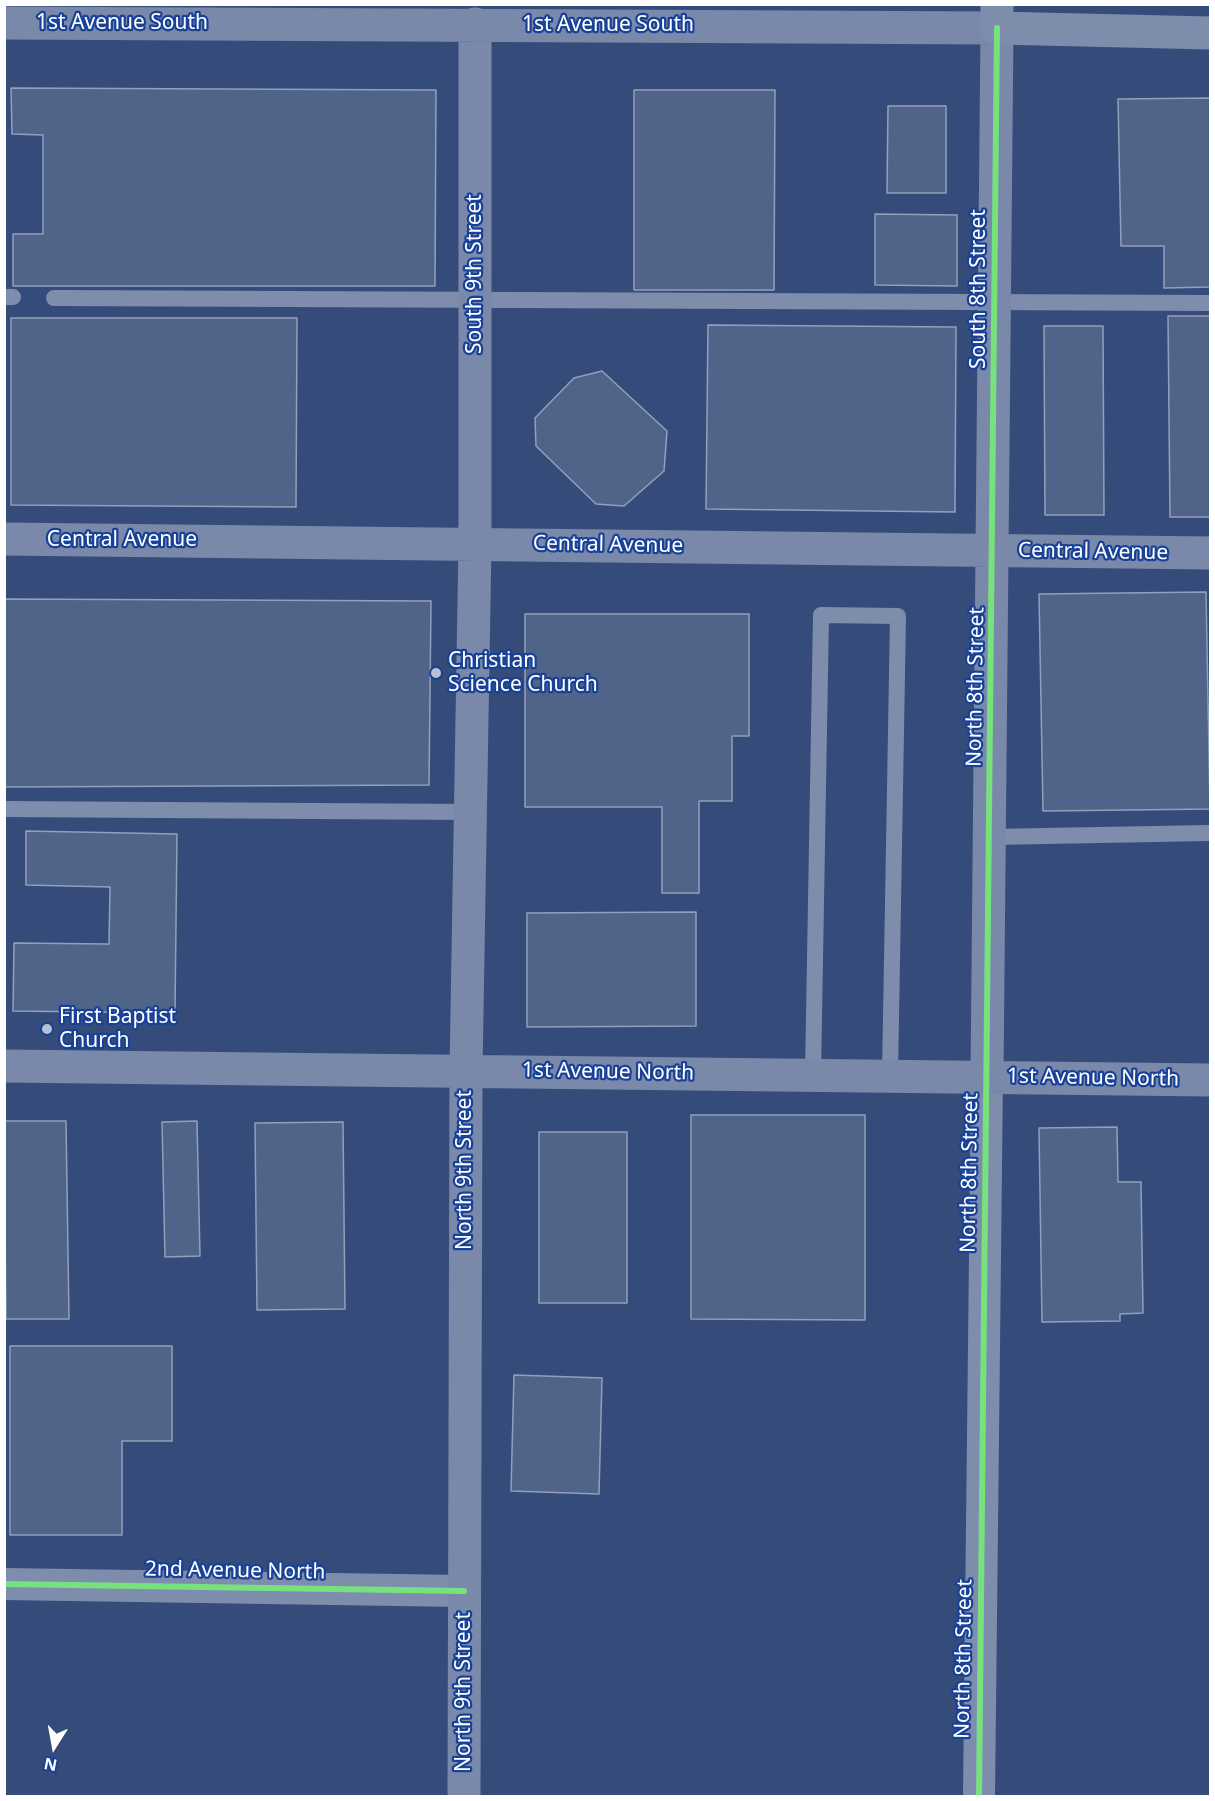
<!DOCTYPE html>
<html>
<head>
<meta charset="utf-8">
<style>
  body { margin:0 }
  #map { position:relative; width:1215px; height:1801px; overflow:hidden; background:#354c7b; font-family:"Noto Sans",sans-serif }
  canvas { display:block }
  .frame { position:absolute; inset:0; border:6px solid #fff; pointer-events:none }
  .north { position:absolute; left:24px; top:1717px; width:60px; height:60px; -webkit-text-stroke:4px #184198; paint-order:stroke; rotate:191deg; font-size:16px; font-weight:700; line-height:24px; text-align:center; color:#fff }
  .north::after { content:''; display:block; margin:auto; width:21px; height:27px; background:#fff; clip-path:polygon(50% 0,100% 100%,50% 72%,0 100%) }
</style>
</head>
<body>
<div id="map">
<canvas width="1215" height="1801"></canvas>
<div class="frame"></div>
<div class="north">N</div>
</div>
<script>
const g = document.querySelector('canvas').getContext('2d');
g.lineJoin = 'round';
function paint(path, color) { g.fillStyle = color; g.fill(path, 'evenodd'); }
function stroke(path, color, width, dash) { g.strokeStyle = color; g.lineWidth = width; g.lineCap = dash ? 'butt' : 'round'; g.setLineDash(dash || []); g.stroke(path); }
function write(font, color, halo, rows, align = 'center') {
  g.font = font + ' "Noto Sans",sans-serif'; g.lineWidth = 4.5; g.setLineDash([]); g.textBaseline = 'middle'; g.strokeStyle = halo; g.fillStyle = color; for (const [text, x, y, turn = 0] of rows) {
    g.save(); g.translate(x, y); g.rotate((+turn || 0) * Math.PI / 180); g.textAlign = isNaN(turn) ? turn : align; if (halo) g.strokeText(text, 0, 0); g.fillText(text, 0, 0); g.restore();
  }
}
const building = new Path2D(`
  M11 88 436 90 435 286H13V234H43V135L12 134Z
  M634 90H775L774 290H634Z
  M1210 98V287L1164 288V246H1121L1118 99Z
  M888 106H946V193H887Z
  M875 214 957 215V286L875 285Z
  M1168 316H1210V517H1170Z
  M11 318H297L296 507 11 505Z
  M708 325 956 327 955 512 706 509Z
  M1044 326H1103L1104 515H1045Z
  M602 371 667 431 664 471 624 506 596 504 536 446 535 418 574 378Z
  M1206 592 1210 809 1043 811 1039 594Z
  M5 599 431 601 429 785 5 787Z
  M525 614H749V736H732V801H699V893H662V807H525Z
  M26 831 177 834 175 1013 13 1011 14 943 109 944 110 887 26 885Z
  M696 912V1026L527 1027V913Z
  M691 1115H865V1320L691 1319Z
  M4 1121H66L69 1319H6Z
  M197 1121 200 1256 165 1257 162 1122Z
  M343 1122 345 1309 257 1310 255 1123Z
  M1117 1127 1118 1182H1141L1143 1313 1120 1314V1321L1042 1322 1039 1128Z
  M539 1132H627V1303H539Z
  M10 1346H172V1441H122V1535H10Z
  M514 1375 602 1378 599 1494 511 1491Z`);
paint(building, '#506388');
stroke(building, '#93a0bb', 1.5);
stroke(new Path2D(`
  M4 297H13
  M54 298 1210 303
  M4 809 470 812
  M990 837 1210 833
  M813 1074 821 615 898 616 890 1075`), '#7f8dad', 16);
stroke(new Path2D(`
  M4 1584 464 1591
  M979 1796 987 1076`), '#7f8dad', 32);
stroke(new Path2D(`
  M4 23 997 28 987 1076
  M4 539 1210 553
  M4 1066 1210 1080
  M464 1796 466 1070 475 543V24`), '#7a89a9', 33);
stroke(new Path2D(`
  M997 4V28L1210 33`), '#7d8dab', 33);
stroke(new Path2D(`
  M4 1584 464 1591
  M979 1796 997 28`), '#77e17e', 6);
for (const [x, y, r, color] of [
  [436,673,6,"#b8c0d1"],
  [47,1029,6,"#b8c0d1"]
]) { const dot = new Path2D(); dot.arc(x, y, r, 0, 2 * Math.PI); g.fillStyle = color; g.fill(dot); stroke(dot, '#184198', 2); }
write('21px', '#fff', '#184198', [
  ["1st Avenue South",122,23],
  ["1st Avenue South",608,25],
  ["South 9th Street",475,274,-90],
  ["South 8th Street",979,289,-90],
  ["Central Avenue",122,540],
  ["Central Avenue",608,545,1],
  ["Central Avenue",1093,552,1],
  ["North 8th Street",976,687,-89],
  ["1st Avenue North",608,1072,1],
  ["1st Avenue North",1093,1078,1],
  ["North 9th Street",465,1170,-90],
  ["North 8th Street",970,1173,-89],
  ["2nd Avenue North",235,1571,1],
  ["North 8th Street",964,1659,-89],
  ["North 9th Street",464,1692,-90]
]);
write('21px', '#fff', '#184198', [
  ["Christian",448,661],
  ["Science Church",448,685],
  ["First Baptist",59,1017],
  ["Church",59,1041]
], 'left');
</script>
</body>
</html>
